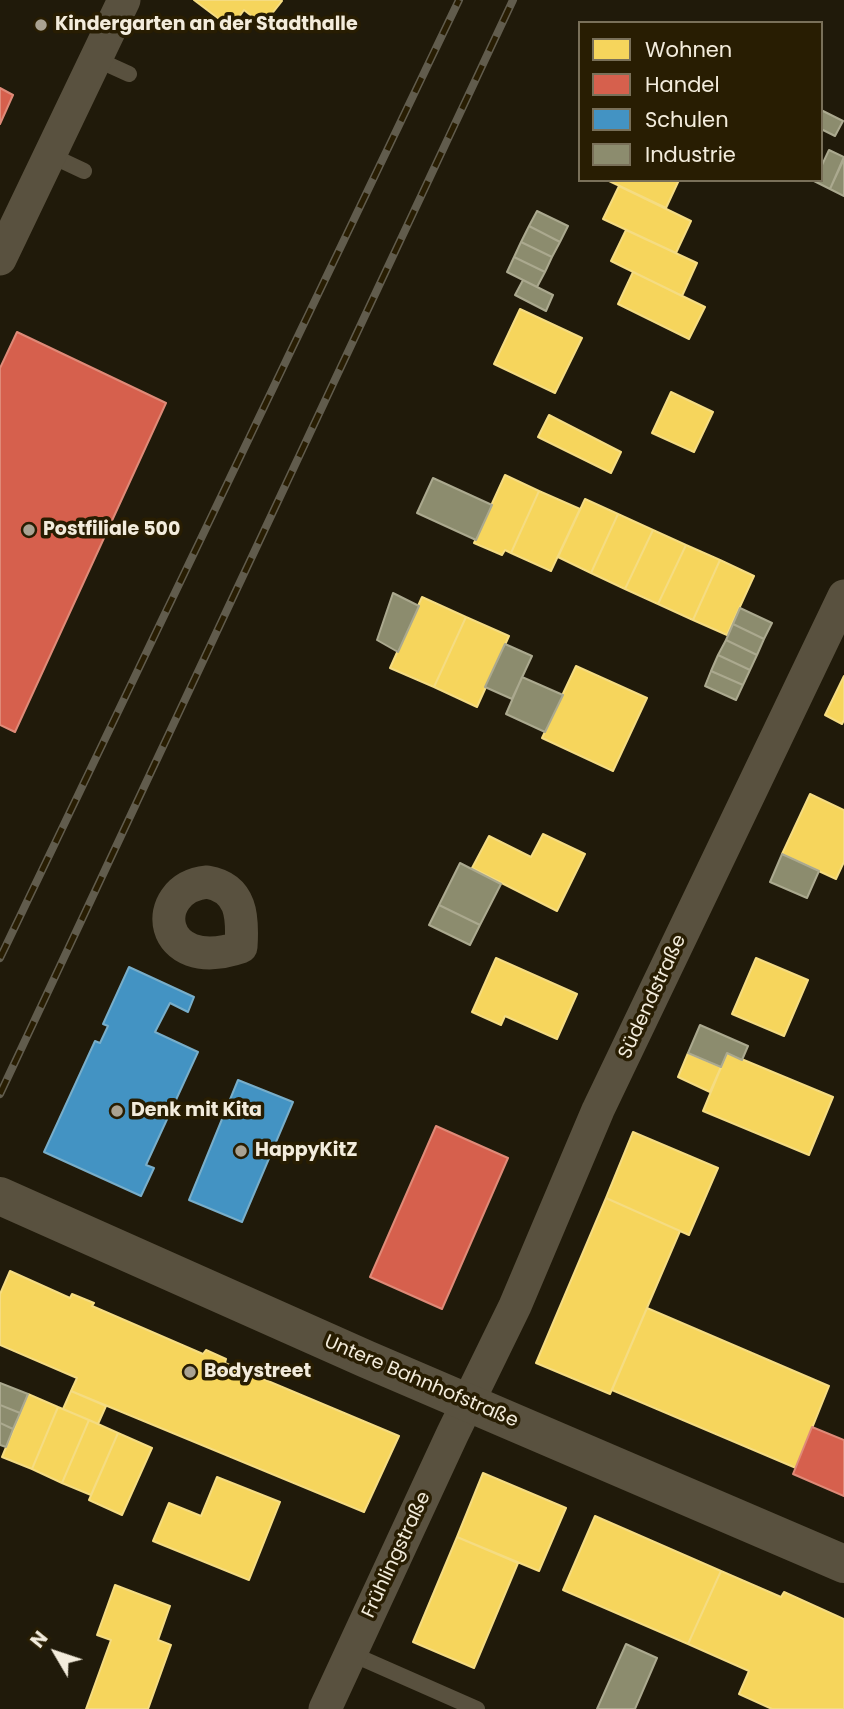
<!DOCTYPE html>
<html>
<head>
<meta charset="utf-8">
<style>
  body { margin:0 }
  #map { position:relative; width:844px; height:1709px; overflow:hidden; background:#201a0a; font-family:Poppins,sans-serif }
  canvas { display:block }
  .legend { position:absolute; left:578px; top:21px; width:245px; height:161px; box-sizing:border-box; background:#281d02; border:2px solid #797059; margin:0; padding:9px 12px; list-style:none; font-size:21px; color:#f3ecdc }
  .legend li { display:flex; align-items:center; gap:14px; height:35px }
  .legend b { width:35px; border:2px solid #797059 }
  .north { position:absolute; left:21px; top:1618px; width:70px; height:70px; -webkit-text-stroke:5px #281d02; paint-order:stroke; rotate:309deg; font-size:19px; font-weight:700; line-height:28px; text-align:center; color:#f3ecdc }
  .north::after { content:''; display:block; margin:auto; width:24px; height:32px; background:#f3ecdc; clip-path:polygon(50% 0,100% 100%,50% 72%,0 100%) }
</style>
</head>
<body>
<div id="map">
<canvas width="844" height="1709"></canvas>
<ul class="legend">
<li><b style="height:19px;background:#f6d55c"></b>Wohnen</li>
<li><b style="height:19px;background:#d6604d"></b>Handel</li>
<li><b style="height:19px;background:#4393c3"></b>Schulen</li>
<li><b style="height:19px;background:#8c8c6e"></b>Industrie</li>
</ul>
<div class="north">N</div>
</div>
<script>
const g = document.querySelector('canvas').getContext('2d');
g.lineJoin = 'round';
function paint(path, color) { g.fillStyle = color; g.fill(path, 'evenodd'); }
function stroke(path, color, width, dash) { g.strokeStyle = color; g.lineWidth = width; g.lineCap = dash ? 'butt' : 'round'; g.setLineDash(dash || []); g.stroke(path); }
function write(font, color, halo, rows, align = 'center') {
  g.font = font + ' Poppins,sans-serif'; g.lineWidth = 7; g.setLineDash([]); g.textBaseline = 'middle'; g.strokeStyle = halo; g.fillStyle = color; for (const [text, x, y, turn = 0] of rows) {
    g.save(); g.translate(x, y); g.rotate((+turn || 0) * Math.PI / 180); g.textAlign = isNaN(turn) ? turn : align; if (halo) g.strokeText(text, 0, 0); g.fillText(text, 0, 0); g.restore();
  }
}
const homes = new Path2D(`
  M194 0H280L282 1 263 25 244 10 231 28Z
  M607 180H679L666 208Z
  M619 186 691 221 676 253 603 219Z
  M626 230 697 263 682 296 611 261Z
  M633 272 705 307 689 339 618 304Z
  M520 309 582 338 555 393 494 364Z
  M671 392 713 412 694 452 652 433Z
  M549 415 621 452 611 473 538 437Z
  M505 475 539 491 511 553 505 550 502 555 474 543Z
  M539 491 580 509 551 571 511 553Z
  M585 499 618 514 591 573 558 557Z
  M618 514 653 530 625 589 591 573Z
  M653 530 686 545 658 604 625 589Z
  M686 545 720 560 693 620 658 604Z
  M720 560 754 576 727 635 693 620Z
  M422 597 466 617 434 687 390 668Z
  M466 617 509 636 477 707 434 687Z
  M576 666 647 698 613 771 542 738Z
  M844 676V720L842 724 825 715Z
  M810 794 844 810V862L836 879 782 854Z
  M543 834 585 854 557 911 472 868 489 836 531 857Z
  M496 958 577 994 557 1039 505 1016 501 1025 472 1012Z
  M756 958 808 980 784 1036 732 1014Z
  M688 1053 721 1067 710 1092 678 1077Z
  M727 1053 833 1097 809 1155 703 1111Z
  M633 1132 718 1168 689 1235 606 1198Z
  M606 1198 680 1231 610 1394 536 1363Z
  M10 1271 70 1298 72 1294 94 1303 92 1306 203 1354 206 1350 226 1359 225 1363 399 1436 364 1512 71 1391 77 1378 0 1345V1294Z
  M647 1308 829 1386 796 1468 612 1390Z
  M71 1391 106 1406 98 1424 63 1409Z
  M28 1394 58 1407 32 1469 2 1457Z
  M58 1407 89 1420 62 1483 32 1469Z
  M89 1420 118 1433 91 1495 62 1483Z
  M118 1433 152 1448 122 1515 89 1500Z
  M483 1473 566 1508 539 1571 457 1537Z
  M217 1477 280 1502 249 1580 153 1541 169 1503 201 1516Z
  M595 1516 721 1571 688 1644 563 1590Z
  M457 1537 518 1563 474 1668 413 1642Z
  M721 1571 781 1597 784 1592 844 1619V1709H772L739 1694 749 1671 688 1644Z
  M115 1585 170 1606 158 1640 171 1645 148 1709H86L111 1640 97 1635Z`);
paint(homes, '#f6d55c');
stroke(homes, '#f5dc82', 2);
const shops = new Path2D(`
  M0 88 13 95 0 124Z
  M17 332 166 403 15 732 0 725V368Z
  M436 1126 508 1158 442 1309 370 1277Z
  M812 1427 844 1440V1496L793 1474Z`);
paint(shops, '#d6604d');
stroke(shops, '#df8a78', 2);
const schools = new Path2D(`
  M129 967 194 997 188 1012 170 1003 155 1032 198 1052 146 1165 154 1168 141 1196 44 1152 95 1041 100 1043 108 1026 103 1024Z
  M238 1080 293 1102 242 1222 189 1200Z`);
paint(schools, '#4393c3');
stroke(schools, '#78aeca', 2);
const industry = new Path2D(`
  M821 110 843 121 835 136 821 129Z
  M829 150 844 157 830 189 814 181 821 180V167Z
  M844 159V196L830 189Z
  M537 211 568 226 560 242 529 226Z
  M529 226 560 242 552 257 521 242Z
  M521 242 552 257 545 272 514 257Z
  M514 257 545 272 537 287 507 272Z
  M523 280 553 295 546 311 515 295Z
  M433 478 492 505 476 540 417 513Z
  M393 593 419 606 398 652 377 640Z
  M740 608 772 623 764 639 733 624Z
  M733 624 764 639 757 655 726 640Z
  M726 640 757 655 750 670 718 655Z
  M505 644 532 656 512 699 485 687Z
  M718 655 750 670 743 685 711 671Z
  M711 671 743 685 736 700 705 686Z
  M522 677 563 695 545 732 506 714Z
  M782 854 819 871 807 898 770 882Z
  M460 863 501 884 480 925 439 905Z
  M439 905 480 925 470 945 429 925Z
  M700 1025 748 1046 742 1060 727 1053 721 1067 688 1053Z
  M0 1383 28 1394 20 1413 0 1405Z
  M0 1405 20 1413 13 1429 0 1423Z
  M0 1423 13 1429 6 1447 0 1445Z
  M626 1644 657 1658 635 1709H597Z`);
paint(industry, '#8c8c6e');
stroke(industry, '#aba98f', 2);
stroke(new Path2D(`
  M96 59 129 74
  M50 155 84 171
  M352 1654 477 1709`), '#59513f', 16);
stroke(new Path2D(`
  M0 259 124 0
  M207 882C242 888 243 917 241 947 156 976 148 888 207 882Z
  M325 1709 452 1435 515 1306 598 1110 844 596`), '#59513f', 33);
stroke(new Path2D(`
  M0 1196 366 1359 844 1564`), '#59513f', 38);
const rail = new Path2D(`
  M0 958 459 0
  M0 1094 513 0`);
stroke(rail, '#615c4d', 8);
stroke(rail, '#281d02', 5, [16]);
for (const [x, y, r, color] of [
  [41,25,7,"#a9a292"],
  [29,530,7,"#a9a292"],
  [117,1111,7,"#a9a292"],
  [241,1151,7,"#a9a292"],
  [190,1372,7,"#a9a292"]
]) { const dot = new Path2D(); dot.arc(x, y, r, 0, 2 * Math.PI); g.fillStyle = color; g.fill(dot); stroke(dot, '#281d02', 2.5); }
write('bold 19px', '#f3ecdc', '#281d02', [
  ["Kindergarten an der Stadthalle",55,25],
  ["Postfiliale 500",43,530],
  ["Denk mit Kita",131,1111],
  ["HappyKitZ",255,1151],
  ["Bodystreet",204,1372]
], 'left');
write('19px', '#f3ecdc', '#281d02', [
  ["Südendstraße",653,997,-65],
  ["Untere Bahnhofstraße",421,1382,23],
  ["Frühlingstraße",397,1555,-65]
]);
</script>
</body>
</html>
